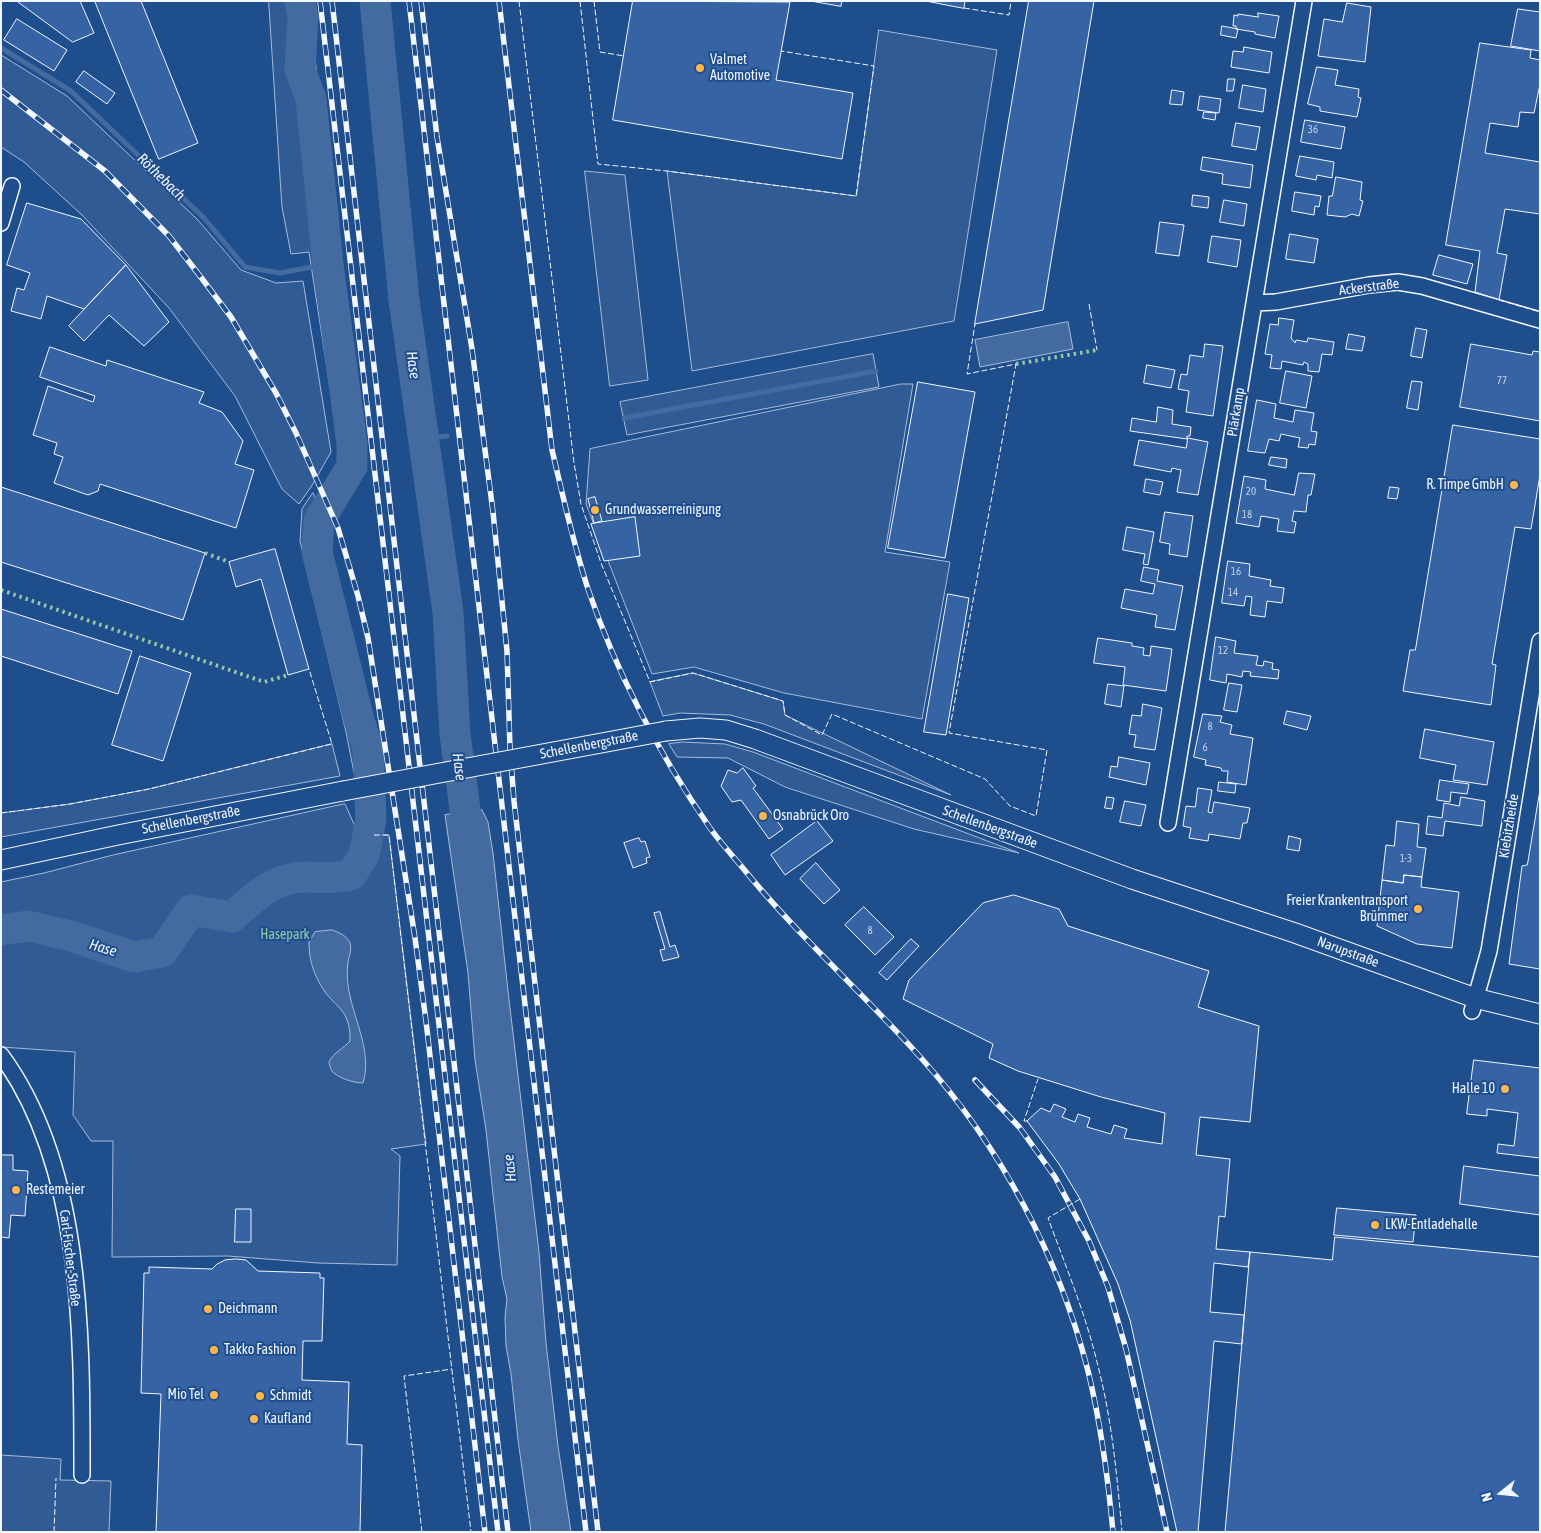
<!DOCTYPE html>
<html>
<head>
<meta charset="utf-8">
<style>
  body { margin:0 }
  #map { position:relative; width:1541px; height:1533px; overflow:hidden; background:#1f4e8c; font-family:"Asap Condensed",sans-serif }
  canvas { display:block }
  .frame { position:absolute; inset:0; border:2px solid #f2f6ff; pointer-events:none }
  .north { position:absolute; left:1476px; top:1468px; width:50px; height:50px; -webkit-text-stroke:4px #1f4e8c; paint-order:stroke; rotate:254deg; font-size:14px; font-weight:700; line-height:20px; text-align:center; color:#f2f6ff }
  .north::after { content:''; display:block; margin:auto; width:18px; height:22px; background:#f2f6ff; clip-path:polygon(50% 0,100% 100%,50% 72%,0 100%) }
</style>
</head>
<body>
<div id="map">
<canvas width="1541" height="1533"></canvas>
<div class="frame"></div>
<div class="north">N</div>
</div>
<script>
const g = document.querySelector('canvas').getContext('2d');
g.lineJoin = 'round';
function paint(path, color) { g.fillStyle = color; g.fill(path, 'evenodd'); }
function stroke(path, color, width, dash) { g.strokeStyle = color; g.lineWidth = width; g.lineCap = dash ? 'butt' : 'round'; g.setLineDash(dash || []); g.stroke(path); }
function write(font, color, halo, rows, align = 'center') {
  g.font = font + ' "Asap Condensed",sans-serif'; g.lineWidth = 4; g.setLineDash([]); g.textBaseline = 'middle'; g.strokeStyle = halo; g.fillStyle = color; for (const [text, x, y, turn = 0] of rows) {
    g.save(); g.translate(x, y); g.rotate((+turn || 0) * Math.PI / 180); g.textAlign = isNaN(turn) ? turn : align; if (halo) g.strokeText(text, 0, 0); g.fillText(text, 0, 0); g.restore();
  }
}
const built = new Path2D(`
  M269 1H309L338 274 366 472 345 485 309 252 291 254 282 207Z
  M879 30 997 50 954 321 692 371 667 171 856 196Z
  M1 55 67 96 197 219 241 270 276 283 303 281 331 452 311 487 299 504 282 489 235 396 169 308 83 216 24 162 1 147Z
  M585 171 625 175 648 380 610 386Z
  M873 354 879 387 627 435 620 402Z
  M901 384H913L885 552 950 562 922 719 784 693 694 667 652 674 586 504 590 449Z
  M313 493 323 514 319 521 317 552 359 720 368 748 370 771 354 773 346 732 300 541 302 509Z
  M693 673 783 701 785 715 951 795 764 724 730 715 680 713 663 716 650 682Z
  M683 742 725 744 753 752 1019 853 914 829 785 787 728 758 677 757 669 744Z
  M332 744 340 776 1 837V813L70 804 149 789Z
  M345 804 359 835H389L426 1144 391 1149 400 1156 397 1265 318 1263 228 1256 112 1257 113 1141H91L73 1115 75 1052 1 1047V882L44 873 113 855Z
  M1 1455 61 1459 60 1480 111 1481 109 1532H1Z`);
paint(built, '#305b95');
stroke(built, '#a8bbd7', 1);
const water = new Path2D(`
  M1068 322 1073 349 980 367 975 340Z
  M482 810 488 822 493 853 508 991 539 1252 546 1343 558 1446 571 1532H531L518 1440 511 1374 506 1346 505 1317 507 1299 502 1277 486 1130 475 1060 468 973 445 815Z
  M332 930C340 933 346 935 350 943 352 950 349 956 348 962 347 970 347 978 348 985 352 1017 373 1051 363 1083 354 1083 337 1078 331 1070 331 1069 329 1063 329 1062 334 1052 343 1049 350 1041 351 1007 333 1008 320 984 312 970 309 957 309 942L315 932Z`);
paint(water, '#446ba0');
stroke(water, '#a8bbd7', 1);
stroke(new Path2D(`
  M1 48 71 91 204 218 245 267 280 273 328 264
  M624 418 876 371
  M424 439 447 436`), '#446ba0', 5);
stroke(new Path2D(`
  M375 1 404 300 448 612 455 734 471 855
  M1 930 28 926 71 936 134 957 162 952 191 910 232 917C253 898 274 877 305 877 321 877 335 879 351 875L364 855 371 819 368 748 359 720 317 552 319 521 352 466V444L328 264 311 99 300 69 303 17 300 1`), '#446ba0', 31);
const building = new Path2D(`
  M17 1H80L94 33 73 42Z
  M95 1H141L198 143 159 159Z
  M633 1 790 2 776 80 853 93 842 159 613 120Z
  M811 1H842L841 6Z
  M926 1H965L964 8Z
  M1029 1H1094L1043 310 975 324Z
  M1347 3 1371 7 1365 62 1318 56 1324 19 1342 22Z
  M1518 9 1540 12V51L1511 46Z
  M1258 13 1279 16 1275 38 1255 34V32L1236 29V26H1233L1234 15 1238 16V14L1258 17Z
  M17 19 67 50 54 71 4 40Z
  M1222 26 1238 29 1236 38 1221 35Z
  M1480 43 1531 50 1530 58 1540 60V84L1534 113 1520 112 1518 127 1490 123 1485 153 1540 162V214L1505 209 1497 253 1507 255 1499 300 1475 292 1480 251 1446 245Z
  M1244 47 1272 52 1269 73 1231 67 1233 51 1243 52Z
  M1317 67 1338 70 1335 85 1359 89 1358 97 1361 98 1357 117 1320 111V107L1308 104Z
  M84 71 115 93 107 104 76 82Z
  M1228 79H1235L1233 91H1227Z
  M1243 85 1266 89 1263 112 1239 108Z
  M1172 90 1184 92 1182 105 1170 104Z
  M1200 96 1221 99 1219 113 1198 110Z
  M1204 112 1216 113 1215 120 1203 118Z
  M1305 120 1345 127 1341 149 1301 142Z
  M1236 123 1260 127 1256 150 1232 146Z
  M1300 156 1334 162 1332 178 1317 175 1316 180 1296 176Z
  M1203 157 1253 165 1250 188 1222 184 1223 174 1201 170Z
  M1336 177 1362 182 1360 200 1363 201 1359 216 1352 214 1345 217 1327 215 1329 196H1332Z
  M1295 192 1321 196 1319 207 1315 206 1314 215 1292 211Z
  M1193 195 1209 197 1208 208 1192 206Z
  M1224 200 1247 204 1244 226 1220 222Z
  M27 203 81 219 126 265 84 309 47 296 41 319 11 311 17 288 24 290 30 273 7 265Z
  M1160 222 1184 225 1179 256 1156 253Z
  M1290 234 1318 239 1314 263 1286 259Z
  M1212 236 1241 240 1237 267 1208 262Z
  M1439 255 1473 264 1467 284 1433 275Z
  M126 265 169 322 144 346 109 315 84 341 69 326Z
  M1279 318 1294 320 1291 338 1295 343 1296 340 1307 342 1308 338 1334 342 1332 355 1322 354 1319 372 1308 371V364L1304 362 1303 365 1282 361 1281 369 1270 368 1272 355 1265 354 1270 324 1278 325Z
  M1416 328 1427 330 1422 358 1411 356Z
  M1349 334 1365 337 1362 351 1346 349Z
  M1205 344 1223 346 1213 416 1186 412 1189 391 1178 389 1181 374 1187 375 1190 355 1203 357Z
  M1471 344 1532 355 1533 351 1540 352V421L1460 407Z
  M50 347 106 366 107 360 204 392 199 403 222 412 243 441 235 464 254 470 236 528 100 484 98 491 88 495 54 483 63 457 54 454 57 443 33 435 48 386 93 402 95 396 40 377Z
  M1147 365 1175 370 1171 388 1144 383Z
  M1286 371 1312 376 1306 408 1280 403Z
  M1412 381 1422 382 1418 410 1407 408Z
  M918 382 975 392 945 558 888 548Z
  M1257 400 1276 404 1274 418 1293 422 1295 410 1314 413 1311 431 1317 432 1315 445 1309 444 1308 448 1298 447 1300 438 1281 434 1279 441 1269 439 1265 453 1248 451Z
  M1158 407 1173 410 1172 424 1191 427 1190 436H1187V439L1130 431 1132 418 1156 422Z
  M1453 425 1540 439V475L1531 529 1515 527 1492 664 1496 665 1491 705 1403 691 1410 650H1415Z
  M1188 438 1208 442 1198 495 1177 492 1181 470 1172 468 1171 472 1134 465 1139 440 1186 448Z
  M1271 457 1287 459 1286 468 1269 465Z
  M1299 473 1315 474 1311 495H1308L1306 512 1294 511 1292 521 1296 522 1294 533 1277 531 1279 519 1261 516 1259 527 1236 523 1244 476 1266 480 1265 489 1294 495Z
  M1146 479 1163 482 1160 495 1144 492Z
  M1 487 205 553 183 620 1 562Z
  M1390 487 1399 488 1397 499 1388 498Z
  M595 497 602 521 594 523 588 499Z
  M1165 512 1193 516 1187 557 1169 554 1170 544 1160 542Z
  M635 517 640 556 604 561 591 524Z
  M1127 527 1154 532 1148 565 1143 564 1145 554 1123 550Z
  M275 549 309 669 288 675 261 579 236 587 229 562Z
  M1228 561 1250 564 1249 576 1271 580 1270 586 1284 588 1282 603 1267 601 1265 617 1250 615 1252 597 1246 596 1244 606 1222 603Z
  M1144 567 1159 570 1157 581 1183 586 1175 630 1155 627 1157 615 1121 608 1125 589 1153 594 1155 584 1141 581Z
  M948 594 969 598 946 735 924 732Z
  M1 609 132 651 118 694 1 656Z
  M1216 637 1236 641 1234 653 1258 656 1256 665 1263 666 1264 661 1273 663 1272 669 1279 670 1278 679 1250 676 1251 672 1243 671 1242 677 1227 674 1226 683 1210 680Z
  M1098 638 1132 643V646L1144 648 1143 655 1150 656 1151 646 1172 649 1166 691 1123 685 1125 667 1094 663Z
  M140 656 191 673 163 761 112 745Z
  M1229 683 1242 685 1237 712 1224 710Z
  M1108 684 1124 686 1121 707 1105 704Z
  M1143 704 1162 708 1155 750 1134 747 1136 735 1129 734 1132 715 1141 716Z
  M1287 711 1311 716 1307 730 1284 724Z
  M1203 714 1222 716 1220 722 1232 725 1230 734 1253 738 1246 785 1227 782 1228 771H1222L1221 768 1205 765 1206 760 1194 757Z
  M1425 729 1494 742 1487 785 1453 780 1456 765 1420 758Z
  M1119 757 1150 763 1146 785 1109 777 1111 766 1117 767Z
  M743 768 756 786 753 788 783 829 769 839 741 800 732 802 721 786 728 770 737 773Z
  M1440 780 1469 784 1467 794 1451 792 1450 802 1437 800Z
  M1219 782 1236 784 1235 793 1218 791Z
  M1198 788 1212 790 1208 812 1212 813 1214 802 1250 808 1247 823H1243L1240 839 1209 834 1208 841 1189 838 1191 828 1183 826 1186 806 1195 807Z
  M1540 790V969L1509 964 1522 866 1527 865Z
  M1107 797 1114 798 1112 809 1105 808Z
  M1461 797 1485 801 1482 826 1445 821 1443 836 1426 834 1428 816 1442 818 1444 803 1459 806Z
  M1125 801 1146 805 1141 826 1120 822Z
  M817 821 833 841 785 875 771 855Z
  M1397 821 1419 824 1417 847 1426 848 1422 877 1404 875 1403 883 1382 880 1386 845 1394 846Z
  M1289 836 1301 839 1299 851 1287 849Z
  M639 838 641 842 645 841 650 857 646 858 647 863 633 868 624 843Z
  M816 863 840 890 824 904 800 879Z
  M1404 875 1422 877 1421 887 1459 892 1452 948 1417 944 1377 926 1382 880 1403 883Z
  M1014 895 1059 909 1068 926 1209 971 1198 1007 1259 1026 1250 1122 1200 1117 1196 1155 1230 1159 1225 1217 1219 1216 1216 1249 1250 1252 1248 1267 1214 1263 1210 1312 1244 1315 1242 1344 1214 1341 1198 1532H1177L1130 1320 1118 1284 1080 1199 1059 1164 1027 1121 1041 1108 1050 1112 1054 1104 1066 1109 1062 1117 1075 1122 1078 1114 1090 1118 1087 1127 1111 1134 1114 1125 1127 1129 1124 1138 1162 1144 1165 1113 1101 1097 1018 1071 989 1058 993 1044 903 999 909 980 983 903Z
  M864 907 894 937 875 955 845 925Z
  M660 912 670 947 675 945 679 957 663 961 660 950 665 949 654 913Z
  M911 939 919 946 887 980 879 973Z
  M1474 1060 1540 1068V1158L1497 1153 1498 1144 1514 1146 1518 1113 1487 1109V1116L1467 1114Z
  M1 1155H13V1170L28 1171 25 1216 11 1215 9 1238 1 1237Z
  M1464 1166 1540 1176V1215L1460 1204Z
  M1337 1208 1416 1215 1413 1242 1334 1235Z
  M236 1209H251V1242H235Z
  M1335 1237 1540 1257V1532H1225L1250 1252 1332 1260Z
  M236 1259 246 1260 258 1271 320 1273V1278H324L322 1341H303L302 1380 349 1382 347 1444 362 1445 360 1532H156L161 1394 141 1393 144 1273H149V1267L212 1269 217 1264 225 1260Z`);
paint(building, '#3563a3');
stroke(building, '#f2f6ff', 1);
const minor = new Path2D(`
  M1 223 12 186
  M1254 303 1276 302 1369 285 1398 282 1422 286 1540 320
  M1168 823 1304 1
  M1472 1011 1489 951 1540 641
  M1 1055C84 1167 82 1341 82 1475`);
const tertiary = new Path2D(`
  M666 731 700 728 726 730 755 739 1132 879 1295 933 1475 998 1540 1014
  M1 860 118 835 343 791`);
stroke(minor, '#f2f6ff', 18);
stroke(tertiary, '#f2f6ff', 21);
stroke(minor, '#1f4e8c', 15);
stroke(tertiary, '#1f4e8c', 19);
const rail = new Path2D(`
  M320 1 498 1532
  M332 1 508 1532
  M409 1 586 1532
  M421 1 437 137 472 349 493 512 507 651 510 749 514 801 598 1532
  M499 1 552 450C563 496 573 543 588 589 617 674 659 754 710 828 720 842 731 854 742 867 797 935 863 993 922 1059 1001 1147 1059 1257 1088 1371 1101 1424 1108 1478 1113 1532
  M1 90 105 171 169 236 200 276 231 317 276 393 296 433 338 528 358 596 368 638 415 938 426 1021 485 1532
  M975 1080 1020 1128 1055 1177 1089 1241 1108 1287 1126 1349 1167 1532`);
stroke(rail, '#f2f6ff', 5.5);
stroke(rail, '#1f4e8c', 4, [11]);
const tertiaryBridge = new Path2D(`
  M343 791 666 731`);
stroke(tertiaryBridge, '#f2f6ff', 21, []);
stroke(tertiaryBridge, '#1f4e8c', 19);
stroke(new Path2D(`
  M1016 364 1097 350
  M205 553 229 562
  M1 590 264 682 288 675`), '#97c8a6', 4, [2.5, 4]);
stroke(new Path2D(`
  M519 1 574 463 581 504 601 563 650 682 693 673 783 701 785 715 822 735 832 714 985 779 1010 806 1036 816 1047 750 949 733 1016 364 967 374 975 324
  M580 1 598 164 667 171 856 196 874 66 781 51
  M594 1 600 52 624 56
  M964 8 1009 15 1011 1
  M1499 300 1540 312
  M1089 304 1097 350
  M1 813 70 804 149 789 332 744 309 669
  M374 835H389L471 1532
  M1027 1121H1024L1038 1079
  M1080 1199 1048 1218C1066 1267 1086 1315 1098 1366 1112 1420 1117 1476 1122 1532
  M54 1532 56 1478
  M422 1532 404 1376 452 1369`), '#f2f6ff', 1, [6, 2.5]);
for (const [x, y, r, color] of [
  [700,68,5,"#ffb74d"],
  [1514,485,5,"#ffb74d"],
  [595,510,5,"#ffb74d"],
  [763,816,5,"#ffb74d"],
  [1418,909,5,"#ffb74d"],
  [1505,1089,5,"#ffb74d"],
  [16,1190,5,"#ffb74d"],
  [1375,1225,5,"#ffb74d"],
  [208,1309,5,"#ffb74d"],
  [214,1350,5,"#ffb74d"],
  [214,1395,5,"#ffb74d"],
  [260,1396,5,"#ffb74d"],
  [254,1419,5,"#ffb74d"]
]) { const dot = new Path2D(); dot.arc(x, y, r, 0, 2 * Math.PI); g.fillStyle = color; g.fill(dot); stroke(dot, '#1f4e8c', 2); }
write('11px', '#c3d1e8', null, [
  ["36",1313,130],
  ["77",1502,381],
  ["20",1251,492],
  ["18",1247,515],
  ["16",1236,572],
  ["14",1233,593],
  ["12",1223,651],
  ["8",1210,727],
  ["6",1205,748],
  ["1-3",1406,859],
  ["8",870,931]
]);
write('14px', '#f2f6ff', '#1f4e8c', [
  ["Valmet",710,60],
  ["Automotive",710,76],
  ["R. Timpe GmbH",1504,485,"right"],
  ["Grundwasserreinigung",605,510],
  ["Osnabrück Oro",773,816],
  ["Freier Krankentransport",1408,901,"right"],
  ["Brümmer",1408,917,"right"],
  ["Halle 10",1495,1089,"right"],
  ["Restemeier",26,1190],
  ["LKW-Entladehalle",1385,1225],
  ["Deichmann",218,1309],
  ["Takko Fashion",224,1350],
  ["Mio Tel",204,1395,"right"],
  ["Schmidt",270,1396],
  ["Kaufland",264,1419]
], 'left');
write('14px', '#f2f6ff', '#1f4e8c', [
  ["Ackerstraße",1369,287,-7],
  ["Piärkamp",1236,412,-81],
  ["Schellenbergstraße",589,745,-11],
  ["Schellenbergstraße",191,820,-11],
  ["Kiebitzheide",1509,826,-81],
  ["Schellenbergstraße",990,827,20],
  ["Narupstraße",1348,952,20],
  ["Carl-Fischer-Straße",70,1258,83]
]);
write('14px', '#97c8a6', '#1f4e8c', [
  ["Hasepark",285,935]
]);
write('italic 15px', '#f2f6ff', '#1f4e8c', [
  ["Röthebach",161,177,44],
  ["Hase",413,365,82],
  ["Hase",459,767,83],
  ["Hase",103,948,17],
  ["Hase",510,1168,-96]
]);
</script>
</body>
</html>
